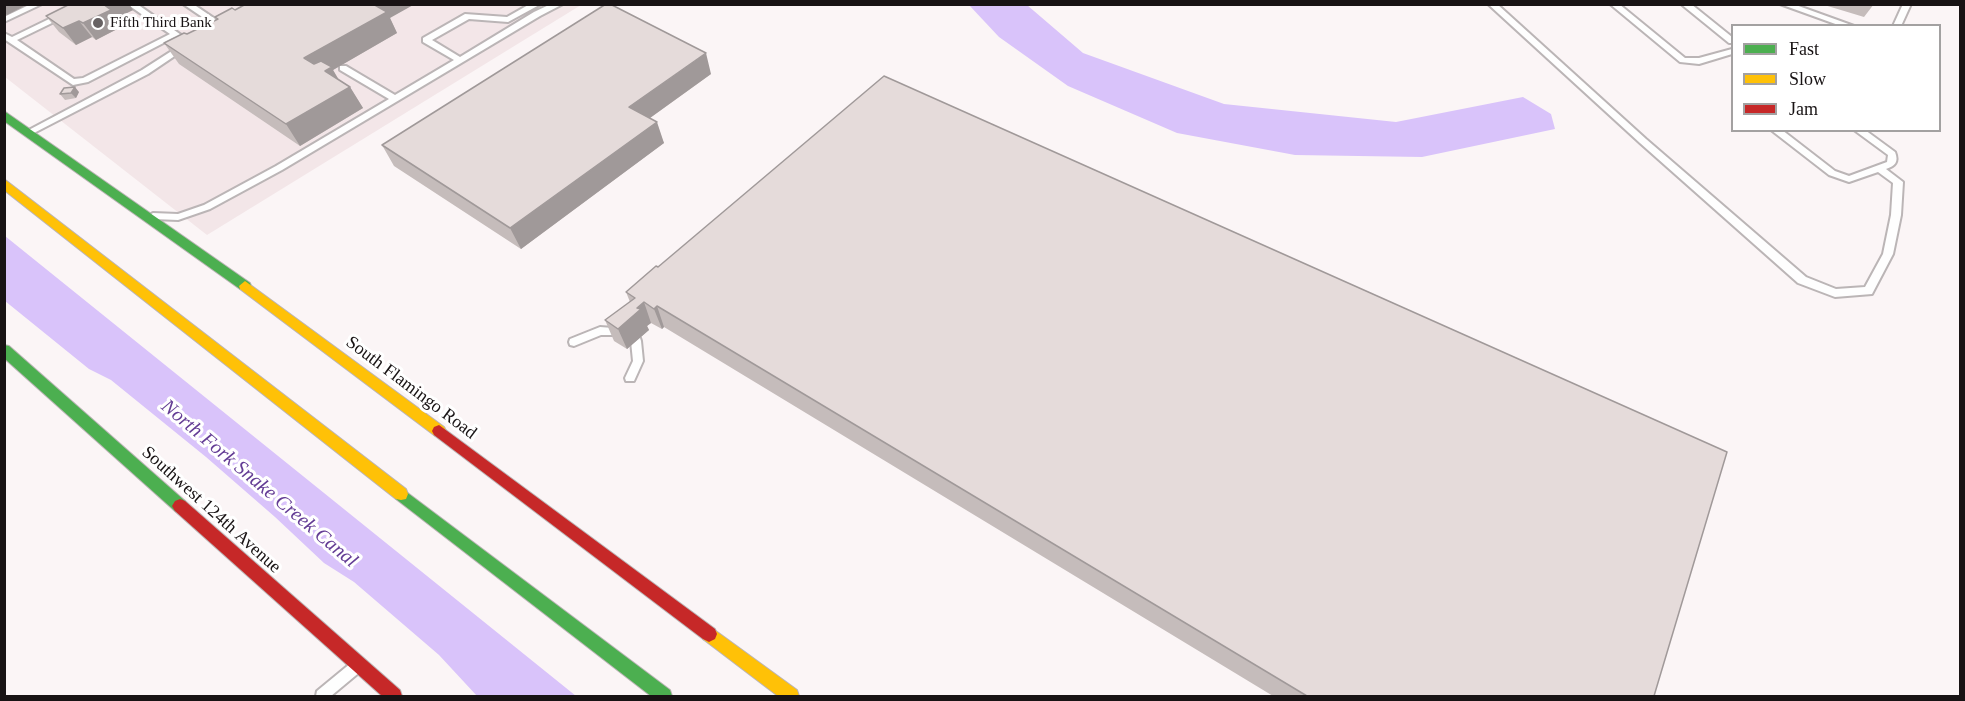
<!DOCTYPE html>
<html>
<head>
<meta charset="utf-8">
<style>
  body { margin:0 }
  #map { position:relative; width:1965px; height:701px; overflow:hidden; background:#fbf5f6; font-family:Georgia,serif }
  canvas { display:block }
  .frame { position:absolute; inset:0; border:6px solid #181314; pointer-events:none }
  .legend { position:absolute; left:1731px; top:24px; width:210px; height:108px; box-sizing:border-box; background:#fff; border:2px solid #a3a1a1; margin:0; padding:8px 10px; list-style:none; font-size:18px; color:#181314 }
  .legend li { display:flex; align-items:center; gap:12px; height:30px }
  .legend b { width:30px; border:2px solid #a3a1a1 }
</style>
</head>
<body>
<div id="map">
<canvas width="1965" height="701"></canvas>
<div class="frame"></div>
<ul class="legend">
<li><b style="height:8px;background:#4caf50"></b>Fast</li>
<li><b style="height:8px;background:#ffc107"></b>Slow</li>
<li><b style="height:8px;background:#c62828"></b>Jam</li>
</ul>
</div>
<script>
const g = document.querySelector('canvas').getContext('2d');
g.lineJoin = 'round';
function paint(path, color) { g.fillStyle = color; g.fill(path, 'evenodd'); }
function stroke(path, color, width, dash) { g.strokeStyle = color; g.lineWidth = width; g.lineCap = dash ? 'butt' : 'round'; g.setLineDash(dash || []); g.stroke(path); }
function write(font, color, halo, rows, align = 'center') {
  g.font = font + ' Georgia,serif'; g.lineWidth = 6; g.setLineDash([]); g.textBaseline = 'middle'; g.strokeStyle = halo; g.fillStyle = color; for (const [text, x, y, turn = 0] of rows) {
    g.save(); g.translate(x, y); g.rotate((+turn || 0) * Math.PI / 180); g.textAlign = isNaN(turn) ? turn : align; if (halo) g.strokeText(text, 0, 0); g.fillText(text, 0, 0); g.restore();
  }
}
paint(new Path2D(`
  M4 5H581L207 235 5 77Z`), '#f3e6e8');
paint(new Path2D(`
  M969 5H1027L1083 53 1224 104 1396 122 1523 97 1551 114 1555 129 1422 157 1295 155 1177 133 1068 86 999 37Z
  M5 236 576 696H477L439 655 354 582 324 563 275 517 206 457 111 380 89 369 5 301Z`), '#d9c3fa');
const lane = new Path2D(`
  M31 4H42L4 22V17Z
  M80 4H91L17 40 74 79 83 78 170 34 127 4H137L184 37 180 39 175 37 88 82 73 85 4 39V33L12 37Z
  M183 4H193L227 27 226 29H220Z
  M530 4H541L508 22 469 19 432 40 460 57 534 12 551 4H563L540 16 282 170 210 209 178 220 153 219 148 216 153 213 178 214 204 205 276 166 389 99 340 70V66H346L395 95 454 60 423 42V38L465 14 507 17Z
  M1488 4H1497L1646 139 1806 277 1836 289 1865 287 1883 254 1891 215 1893 183 1878 172 1849 182 1829 175 1771 130H1782L1835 171 1849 176 1887 162 1888 155 1854 130H1865L1895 152C1899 162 1895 166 1886 169L1903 182 1901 215 1893 254 1872 294 1835 297 1798 283 1640 143Z
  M1610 4H1619L1685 58H1699L1732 49V54L1699 64 1680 62Z
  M1681 4H1691L1732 37V43H1729Z
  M1780 4H1793L1854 26H1841Z
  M1903 4H1911L1901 26H1893Z
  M181 45H184L188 47 148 74 32 134 29 135 25 132 142 70Z
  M600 327 627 329 628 332 627 335H601L574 346 570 345 569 342 570 339Z
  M636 337 640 338 641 341 643 361 634 381H626L625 378 633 361 631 341 632 338Z
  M356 661 361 663 362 667 361 671 331 696H316L317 691 351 663Z`);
const fast = new Path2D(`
  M4 111 250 283 251 286 250 289H240L4 121Z
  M4 345 9 346 185 501 188 506 185 511 180 513 175 511 4 358Z
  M401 488 670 690 672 696H651L396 499 394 494 396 489Z`);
const slow = new Path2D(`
  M4 179 406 489 408 494 406 499 401 500 396 499 4 190Z
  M245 281 444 427 446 431 444 435 439 437 434 435 240 289 239 286Z
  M709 626 797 690 799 696H778L703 639 701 634 703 629Z`);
const jam = new Path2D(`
  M439 425 715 629 717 634 715 639 709 642 703 639 434 435 432 431 434 427Z
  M180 499 185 501 400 690 402 696H382L175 511 172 506 175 501Z`);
stroke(lane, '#bbb5b6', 4);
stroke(fast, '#bbb5b6', 2);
stroke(slow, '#bbb5b6', 2);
stroke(jam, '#bbb5b6', 2);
paint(lane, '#fefefe');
paint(fast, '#4caf50');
paint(slow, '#ffc107');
paint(jam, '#c62828');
paint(new Path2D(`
  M1821 4H1874L1864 17Z
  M133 10 116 18 123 26 96 40 92 37 76 45 59 32 46 16Z
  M235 10 390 18 397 33 333 70 339 80 350 87 363 108 300 146 179 64 164 43 187 34 217 19 215 17Z
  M711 74 650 118 664 143 521 249 394 166 382 145Z
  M79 92 76 98 65 100 60 94Z
  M626 292 1654 696H1273L664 327 662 329 651 323 647 326 649 330 627 349 614 341 605 320 630 302Z`), '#c5bcbb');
paint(new Path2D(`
  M4 4H28L7 15 4 12Z
  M102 4H129L133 10 117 18 123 26 96 40 83 23Z
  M371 4H415L390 18 397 33 333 70 344 89 304 58Z
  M79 21 92 37 76 45 63 28Z
  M706 53 711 74 636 128 629 107Z
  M75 87 79 92 76 98 71 93Z
  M350 87 363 108 300 146 286 124Z
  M657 122 664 143 521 249 510 228Z
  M644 302 651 323 647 326 649 330 627 349 618 329 637 308Z
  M657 306 664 327 662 329 654 309Z`), '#a09999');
const building = new Path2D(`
  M70 4H103L111 10 83 23 79 21 63 28 46 16Z
  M246 4H373L387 12 304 58 314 64 321 61 332 67 325 71 350 87 286 124 164 43 184 33 187 34 218 19 215 17 232 8 235 10Z
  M606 4H610L706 53 629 107 657 122 510 228 382 145Z
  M884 76 1727 452 1654 696H1307L657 306 654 309 644 302 637 308 641 309 618 329 605 320 635 298 626 292 656 266 658 267Z
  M75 87 71 93 60 94 64 88Z`);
paint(building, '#e5dbda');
stroke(building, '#a09999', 1.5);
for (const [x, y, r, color] of [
  [98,23,6,"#676263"]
]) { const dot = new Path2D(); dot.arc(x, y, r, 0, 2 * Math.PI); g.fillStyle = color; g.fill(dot); stroke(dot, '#fff', 2); }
write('15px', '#181314', '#fff', [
  ["Fifth Third Bank",110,23]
], 'left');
write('18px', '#181314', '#fff', [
  ["South Flamingo Road",411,388,37],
  ["Southwest 124th Avenue",211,510,42]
]);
write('italic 20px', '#643d95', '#fff', [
  ["North Fork Snake Creek Canal",259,484,40]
]);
</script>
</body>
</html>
